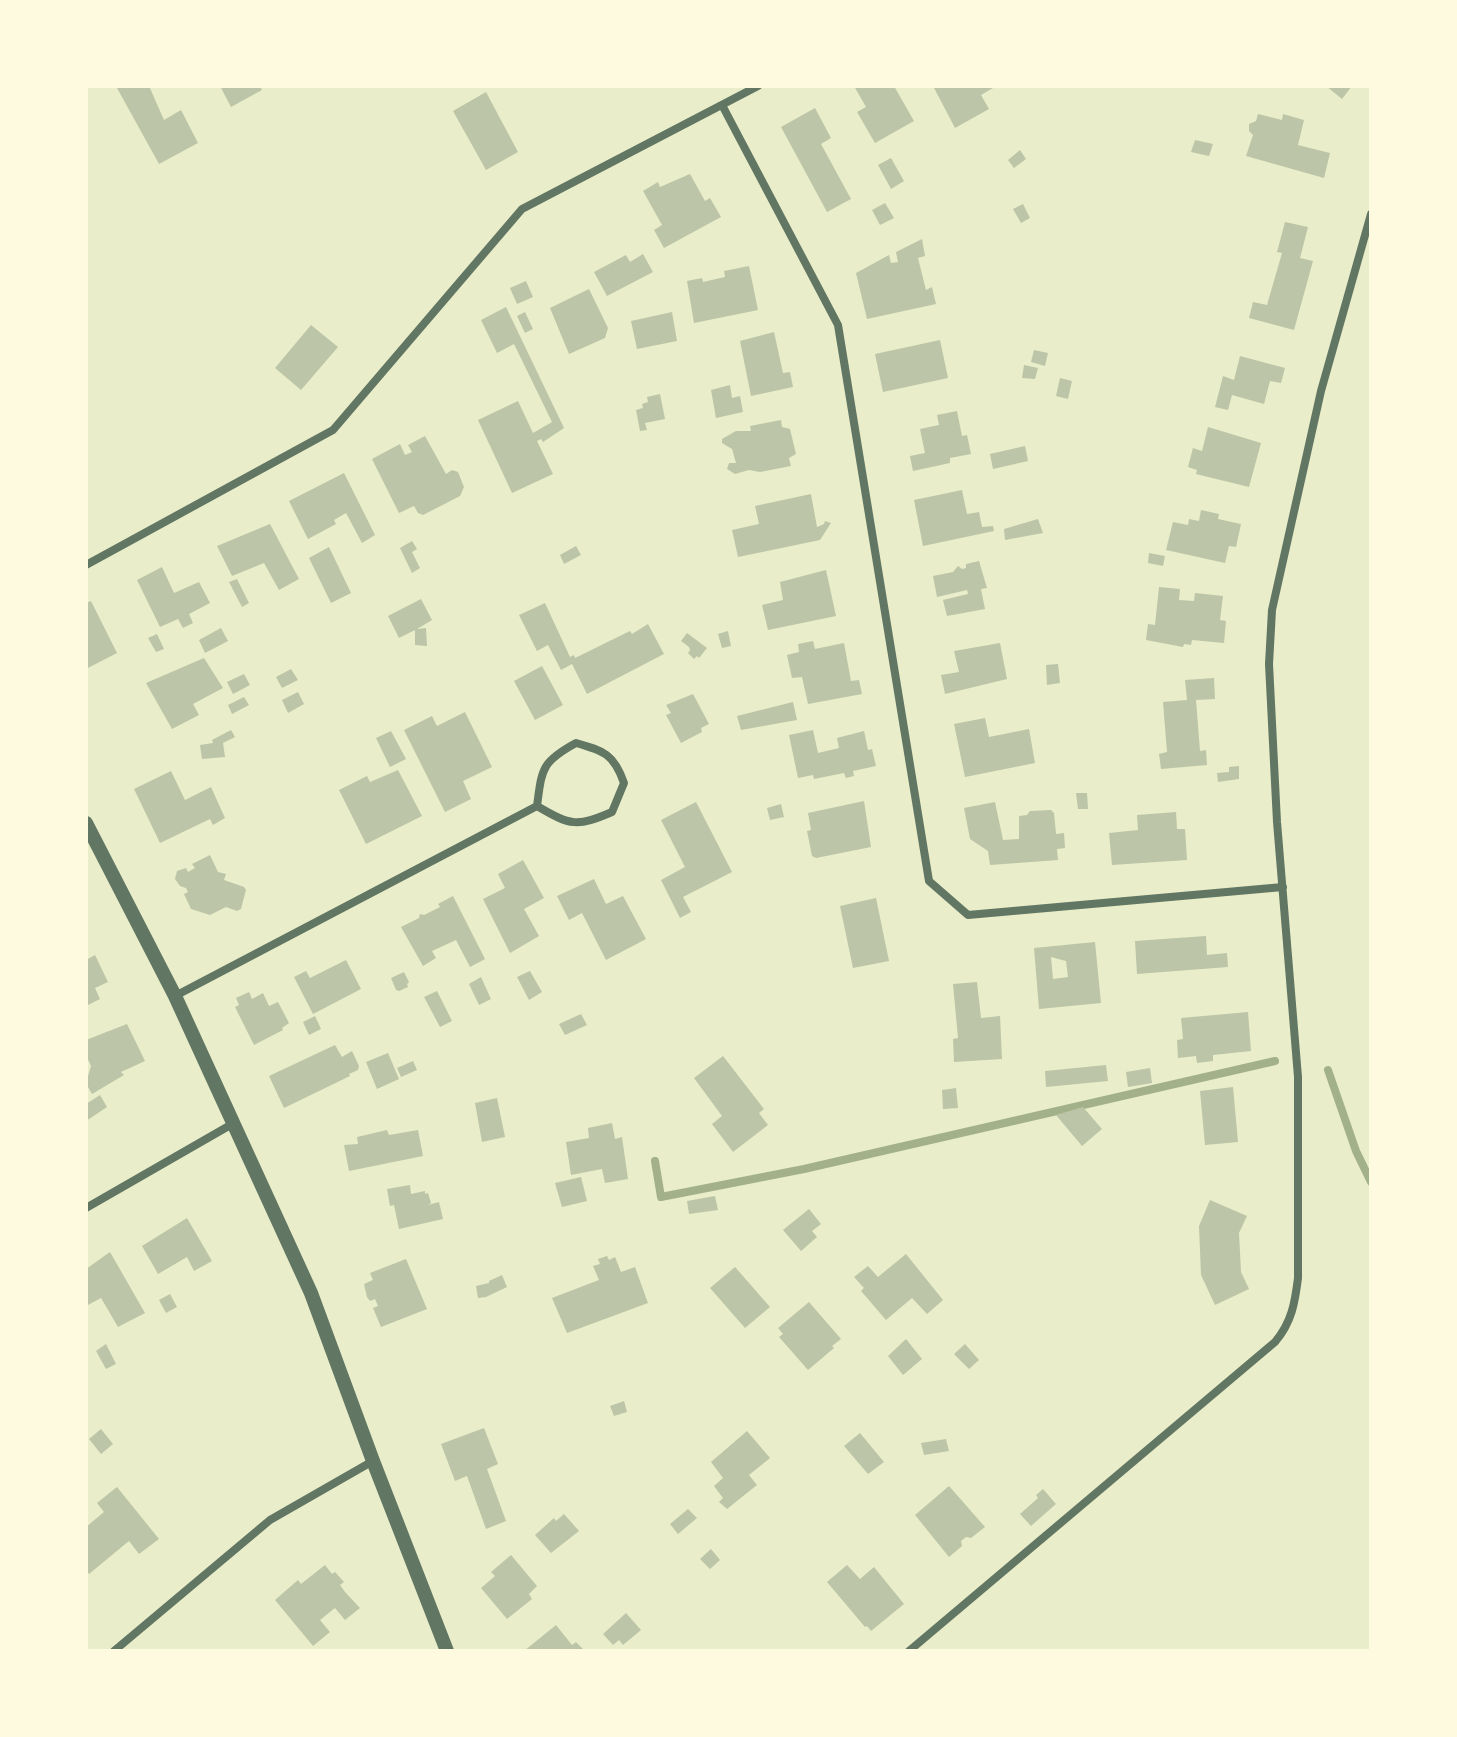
<!DOCTYPE html>
<html>
<head>
<meta charset="utf-8">
<style>
  body { margin:0 }
  #map { position:relative; width:1457px; height:1737px; overflow:hidden; background:#e9edc9; font-family:"DM Sans",sans-serif }
  canvas { display:block }
  .frame { position:absolute; inset:0; border:88px solid #fefae0; pointer-events:none }
</style>
</head>
<body>
<div id="map">
<canvas width="1457" height="1737"></canvas>
<div class="frame"></div>
</div>
<script>
const g = document.querySelector('canvas').getContext('2d');
g.lineJoin = 'round';
function stroke(path, color, width, dash) { g.strokeStyle = color; g.lineWidth = width; g.lineCap = dash ? 'butt' : 'round'; g.setLineDash(dash || []); g.stroke(path); }
function paint(path, color) { g.fillStyle = color; g.fill(path, 'evenodd'); }
stroke(new Path2D(`
  M1328 1070 1356 1151 1371 1182
  M655 1161 661 1197 804 1169 1275 1061`), '#a3b18a', 8);
paint(new Path2D(`
  M121 86H149L164 120 181 110 198 143 159 164 117 88Z
  M220 86H260L262 90 231 107Z
  M854 86H894L914 121 875 143 857 112 866 107Z
  M933 86H992L993 88 981 95 989 109 955 128Z
  M1326 86H1352L1342 99Z
  M486 92 518 152 486 170 453 111Z
  M815 108 831 138 821 144 851 199 827 212 781 127Z
  M1258 114 1282 120 1283 114 1304 120 1298 145 1330 153 1324 178 1246 156 1253 135 1249 131V124L1256 121Z
  M1195 140 1213 144 1209 156 1191 152Z
  M1020 150 1026 159 1014 168 1008 160Z
  M891 158 904 181 891 189 878 165Z
  M690 174 705 201 710 198 721 217 664 248 654 230 662 225 643 191 658 182 660 187Z
  M885 203 894 218 880 225 872 210Z
  M1023 204 1030 218 1021 223 1013 209Z
  M1285 222 1308 227 1300 258 1313 261 1294 330 1249 318 1253 302 1267 305 1282 253 1277 252Z
  M922 239 925 256 918 258 926 290 932 287 936 304 867 319 856 273 889 255 891 263 898 262 896 252Z
  M643 254 653 272 607 296 594 272 626 255 630 262Z
  M749 266 758 310 694 323 687 281 702 278 703 282 725 277 724 271Z
  M526 281 533 297 517 304 510 288Z
  M589 289 608 328 605 338 569 354 550 308Z
  M506 307 564 428 543 442 541 439 537 441 553 474 512 493 478 420 518 401 533 433 552 422 514 344 497 353 481 320Z
  M525 312 533 329 525 333 517 316Z
  M672 312 677 341 637 349 631 321Z
  M311 325 338 347 301 390 275 368Z
  M774 332 783 373 790 372 793 387 751 396 740 341Z
  M940 340 948 378 883 392 875 354Z
  M1034 350 1048 353 1045 366 1031 362Z
  M1240 356 1285 368 1281 383 1270 381 1264 404 1232 395 1228 410 1215 407 1223 376 1234 380Z
  M1024 365 1038 368 1035 379 1022 378Z
  M1060 378 1072 381 1068 399 1056 396Z
  M730 385 732 398 740 396 743 412 716 418 711 390Z
  M660 394 665 419 645 423 647 430 640 431 636 410 643 408 642 404 648 402 647 397Z
  M957 411 962 436 967 435 971 454 950 458V463L913 471 910 456 925 453 920 429 939 425 937 415Z
  M781 420 782 427 790 429 796 454 789 458 791 466 760 472 749 470 735 474 727 469 729 463H736L732 449 722 443V439L736 431H751L750 426Z
  M1208 427 1261 443 1249 487 1196 474 1197 470 1188 467 1193 448 1202 451Z
  M425 436 446 474 452 470 458 472 464 487 460 496 423 515 418 513 414 506 399 513 372 459 400 444 405 455 412 452 408 445Z
  M1025 446 1028 461 993 469 990 454Z
  M344 473 375 535 362 543 346 513 334 520 336 524 308 539 289 501Z
  M962 490 967 514 979 512 982 527 993 526 994 531 923 546 914 500Z
  M811 494 817 527 824 524 825 521 831 523 820 540 738 557 732 530 759 524 755 506Z
  M1201 510 1219 514 1218 519 1241 524 1236 547 1229 546 1225 563 1166 550 1173 522 1188 525 1189 519 1199 521Z
  M1038 519 1043 533 1005 540 1004 529Z
  M270 524 299 579 279 590 264 563 232 576 217 546Z
  M412 541 417 549 412 552 420 568 412 573 400 548Z
  M576 546 581 555 564 564 560 555Z
  M329 547 351 593 331 603 309 558Z
  M1149 553 1165 556 1163 566 1148 563Z
  M979 561 987 588 981 589 985 609 947 616 943 600 968 594 967 590 937 597 933 576 953 572 958 566 962 569 966 568V564Z
  M162 567 174 593 199 582 210 603 189 614 193 623 183 628 178 619 160 627 137 580Z
  M826 570 836 616 768 630 762 605 783 600 780 582Z
  M237 579 249 603 242 607 229 582Z
  M1159 587 1180 589 1179 600 1194 601 1195 593 1223 596 1220 620 1226 621 1224 643 1192 640 1191 645 1184 644 1183 647 1146 640 1148 624 1155 625Z
  M421 599 432 620 417 629 426 628 427 646 415 645V630L399 638 388 616Z
  M91 601 117 653 86 669V603Z
  M545 603 570 657 574 655 575 658 630 631 632 634 648 624 664 654 587 694 572 664 561 670 548 645 537 651 519 615Z
  M221 628 228 641 205 653 199 640Z
  M728 631 731 646 722 648 718 634Z
  M687 633 707 648 699 658 697 656 694 659 688 653 690 650 689 647 681 641Z
  M157 634 164 649 156 652 148 638Z
  M813 641 815 649 844 643 851 681 859 680 862 694 808 704 802 677 792 678 787 655 799 652 798 644Z
  M1000 643 1007 679 945 694 941 675 959 672 954 651Z
  M204 658 223 688 193 704 199 715 172 729 146 683Z
  M1058 664 1060 683 1047 685 1046 665Z
  M542 666 563 705 535 720 514 681Z
  M291 669 298 680 282 688 276 677Z
  M244 674 250 685 233 694 227 682Z
  M1214 678 1215 699 1196 700 1200 751 1206 750 1207 765 1161 769 1159 754 1167 752 1163 702 1187 700 1185 680Z
  M298 692 304 704 288 713 282 700Z
  M693 694 709 724 701 728 702 732 681 743 666 715 671 713 666 705Z
  M244 697 249 705 232 714 228 705Z
  M793 702 797 720 741 730 737 716Z
  M465 712 492 767 463 781 471 799 445 812 404 730 432 716 437 726Z
  M985 718 989 737 1029 729 1035 763 965 777 954 724Z
  M231 730 235 737 223 743 225 757 202 759 200 745 213 743 212 740Z
  M813 730 818 753 839 748 837 738 864 731 868 750 872 749 876 766 853 771 854 776 846 778 844 773 814 779 813 775 798 778 789 735Z
  M391 731 406 759 390 767 376 738Z
  M1239 766V779L1218 782 1217 773 1229 772V767Z
  M398 770 422 816 366 844 339 790 367 776 370 782Z
  M171 771 185 800 211 787 225 818 213 825 210 819 160 843 134 789Z
  M1076 793H1087L1088 809H1078Z
  M864 801 871 847 816 858 812 856 807 831 811 830 808 813Z
  M696 802 732 872 683 897 691 912 680 918 661 880 685 867 661 820Z
  M995 802 1003 840 1019 839V816L1027 815 1030 811 1051 810 1054 813 1056 834 1064 833 1065 848 1057 849 1058 860 990 865 988 851 970 839 964 808Z
  M781 804 784 817 770 820 767 808Z
  M1176 812 1177 829H1185L1187 860 1112 865 1109 833 1138 830 1137 815Z
  M210 855 218 872 226 874 224 880 244 887 246 890 241 909 237 911 226 907 210 915 191 909 184 894 188 892 186 888 180 886 175 879 177 871 186 868 188 872 195 868 192 864Z
  M523 860 544 898 524 909 539 936 510 953 483 899 505 888 498 874Z
  M594 879 606 904 623 896 646 939 606 960 582 913 569 920 557 896Z
  M453 896 485 959 470 967 456 940 432 951 436 958 423 966 401 927 419 918 420 914 424 915 440 907 438 904Z
  M876 898 889 961 853 968 840 906Z
  M1206 936 1207 955 1227 953 1228 967 1137 974 1135 941Z
  M1095 942 1101 1003 1039 1009 1034 948ZM1051 957 1066 961 1068 977 1053 979Z
  M95 955 108 982 95 988 100 999 86 1006V960Z
  M346 960 361 989 313 1014 294 977 306 971 310 978Z
  M530 971 542 992 529 1000 517 977Z
  M404 972 409 982 407 984 408 987 399 991 396 990 391 978Z
  M481 977 491 999 479 1005 469 984Z
  M977 982 981 1018 1000 1016 1002 1059 954 1062 953 1039 958 1038 953 984Z
  M437 991 452 1021 440 1027 424 997Z
  M249 992 252 999 263 993 269 1006 278 1002 289 1023 282 1028 283 1030 254 1045 235 1007 239 1005 236 998Z
  M1248 1012 1251 1051 1213 1055V1061L1197 1063 1196 1056 1178 1058 1177 1040 1183 1039 1181 1018Z
  M581 1014 587 1025 565 1035 559 1024Z
  M315 1016 321 1029 309 1035 303 1022Z
  M127 1024 145 1061 121 1072 124 1075 92 1094 88 1087V1076L91 1066 86 1055V1040Z
  M335 1045 342 1057 352 1051 359 1066 358 1070 349 1074 350 1076 284 1108 269 1076Z
  M388 1053 399 1079 377 1089 366 1062Z
  M723 1056 764 1109 759 1113 768 1125 733 1152 712 1124 722 1116 694 1078Z
  M413 1061 417 1070 401 1077 397 1068Z
  M1106 1065 1108 1081 1046 1087 1045 1071Z
  M1150 1068 1152 1083 1128 1087 1126 1072Z
  M1233 1087 1238 1142 1205 1145 1200 1091Z
  M956 1088 958 1108 943 1109 942 1090Z
  M100 1095 107 1107 86 1121V1104Z
  M497 1098 505 1137 482 1142 475 1103Z
  M1083 1107 1102 1129 1082 1146 1056 1115Z
  M612 1123 615 1139 622 1137 628 1179 605 1183 602 1169 571 1175 566 1142 589 1138 588 1128Z
  M387 1130 389 1135 418 1130 423 1156 349 1171 344 1145 358 1144 357 1137Z
  M581 1177 587 1201 562 1207 555 1183Z
  M410 1185 411 1194 425 1191V1194L428 1193 431 1203 428 1205 439 1202 443 1219 399 1229 394 1205 390 1206 387 1189Z
  M715 1196 718 1210 689 1214 687 1201Z
  M1210 1200 1247 1216 1239 1233 1241 1272 1249 1289 1215 1305 1201 1275 1199 1226Z
  M809 1209 821 1224 812 1231 817 1237 801 1251 783 1230Z
  M187 1218 212 1261 194 1271 187 1257 158 1274 142 1246Z
  M110 1252 145 1313 118 1327 101 1298 86 1306V1269Z
  M906 1254 943 1300 927 1314 912 1298 886 1320 861 1291 864 1288 854 1277 868 1266 878 1277Z
  M607 1256 609 1260 615 1257 621 1272 635 1267 648 1303 567 1333 552 1298 599 1280 593 1266 600 1264 598 1259Z
  M406 1259 427 1309 381 1327 373 1308 378 1306 375 1299 370 1301 367 1297 364 1284 373 1280 370 1273Z
  M735 1267 770 1307 745 1328 710 1288Z
  M502 1275 507 1287 486 1297 478 1298 476 1286 489 1283V1281Z
  M170 1294 177 1307 166 1313 159 1300Z
  M809 1302 841 1339 832 1346 834 1348 808 1370 779 1337 783 1334 778 1328Z
  M906 1339 922 1359 903 1375 888 1356Z
  M106 1344 116 1364 106 1369 96 1351Z
  M965 1344 979 1360 969 1369 954 1354Z
  M624 1401 627 1412 614 1416 610 1406Z
  M484 1428 498 1464 487 1469 506 1521 486 1529 467 1476 455 1481 441 1444Z
  M101 1429 113 1444 101 1454 89 1439Z
  M747 1431 770 1458 749 1475 757 1485 727 1509 719 1502 723 1498 714 1486 723 1478 711 1462Z
  M860 1433 884 1462 868 1474 844 1446Z
  M946 1439 949 1451 924 1455 921 1443Z
  M949 1486 985 1527 971 1538 966 1537 961 1541 962 1546 949 1557 915 1515Z
  M117 1487 159 1539 139 1554 129 1541 89 1574 86 1570V1527L104 1512 97 1503Z
  M1043 1489 1056 1504 1031 1526 1020 1514 1038 1498 1036 1495Z
  M688 1509 697 1518 678 1534 670 1524Z
  M564 1514 579 1531 551 1553 535 1535 554 1518 556 1521Z
  M711 1549 720 1560 710 1569 700 1559Z
  M511 1555 537 1586 529 1594 532 1599 507 1619 481 1588 495 1576 491 1572Z
  M325 1565 332 1574 335 1572 344 1582 340 1585 345 1592 360 1608 345 1620 335 1608 320 1620 330 1632 313 1646 275 1600 298 1580 301 1584Z
  M847 1565 860 1579 874 1567 904 1604 871 1631 867 1626 865 1627 827 1582Z
  M626 1613 641 1630 623 1645 619 1640 613 1645 603 1634Z
  M556 1625 572 1645 576 1642 585 1651H524Z`), '#bcc5a7');
stroke(new Path2D(`
  M722 105 838 325 929 881 968 915 1283 887
  M86 565 333 430 522 209 758 86
  M175 996 537 806C571 826 577 827 612 812L624 783C614 754 604 751 576 743 541 762 542 769 537 806
  M86 1208 234 1123
  M114 1651 270 1520 373 1461
  M909 1651 1275 1342C1292 1322 1295 1302 1298 1278V1077L1277 822 1269 664 1272 610 1321 391 1371 214`), '#617663', 8);
stroke(new Path2D(`
  M86 823 175 996 311 1293 373 1461 447 1651`), '#617663', 14);
</script>
</body>
</html>
